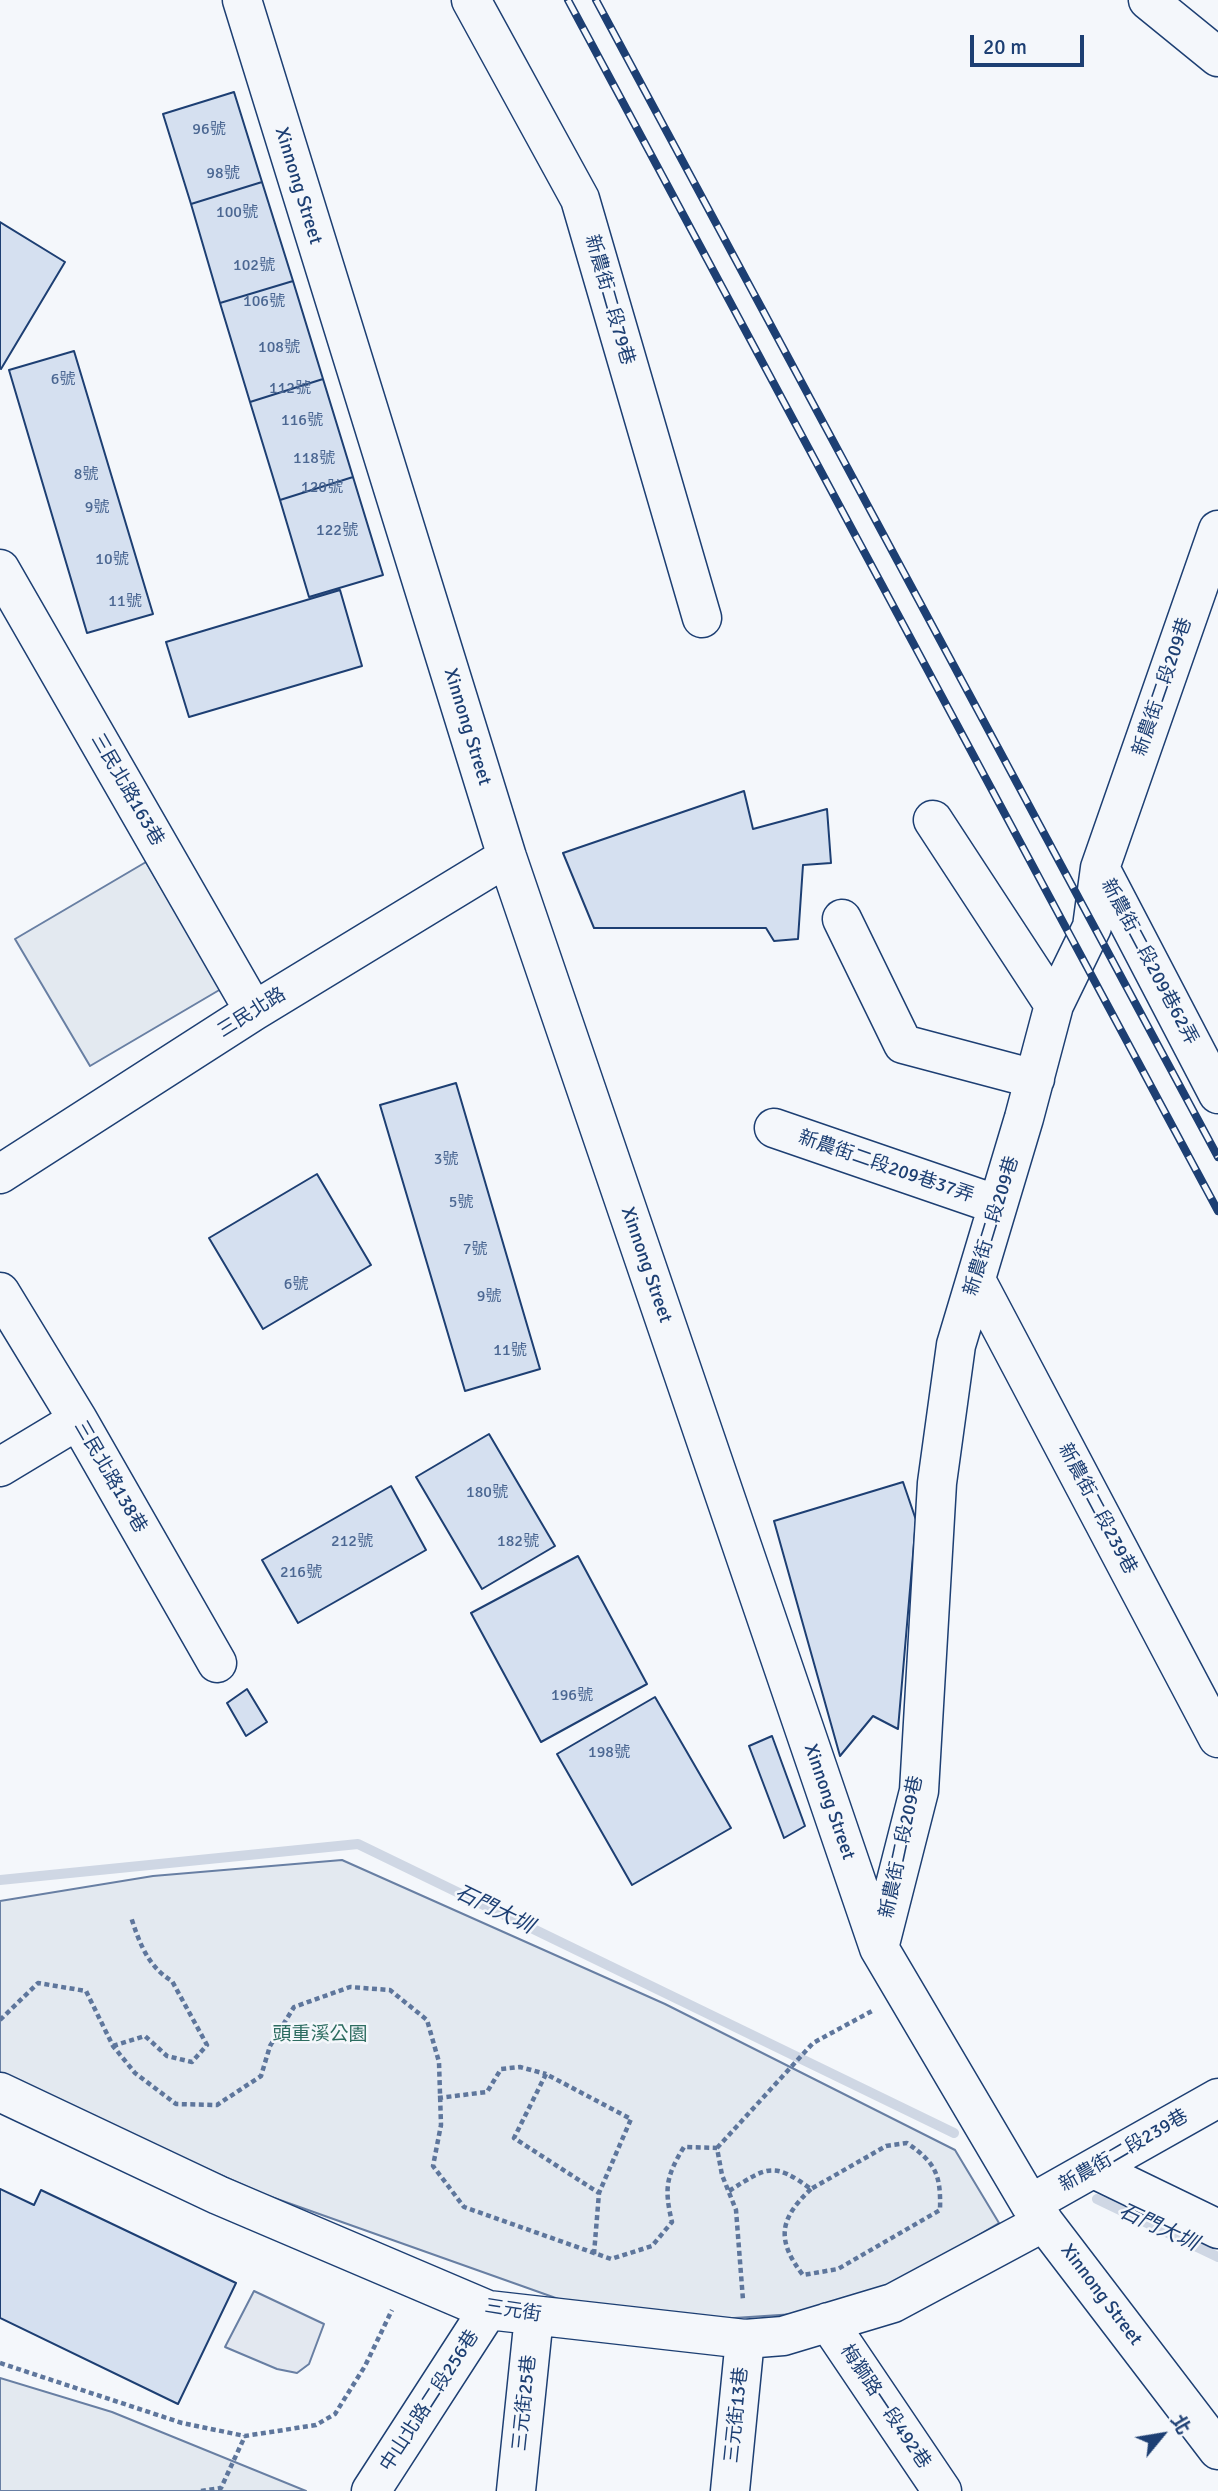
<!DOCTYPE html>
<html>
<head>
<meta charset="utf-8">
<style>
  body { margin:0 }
  #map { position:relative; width:1218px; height:2491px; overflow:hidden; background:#f4f7fb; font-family:Signika,"Noto Sans TC",sans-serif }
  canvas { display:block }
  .north { position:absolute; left:1127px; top:2400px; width:70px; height:70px; -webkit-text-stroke:5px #f4f7fb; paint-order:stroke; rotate:60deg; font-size:19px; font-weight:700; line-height:28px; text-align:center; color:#1d3f73 }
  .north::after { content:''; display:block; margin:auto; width:24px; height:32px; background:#1d3f73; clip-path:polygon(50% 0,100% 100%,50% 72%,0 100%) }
  .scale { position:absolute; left:970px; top:35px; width:114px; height:32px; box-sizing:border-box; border:4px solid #1d3f73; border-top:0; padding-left:9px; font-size:21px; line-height:24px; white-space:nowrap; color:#1d3f73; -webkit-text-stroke:5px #f4f7fb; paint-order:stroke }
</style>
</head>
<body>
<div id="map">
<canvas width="1218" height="2491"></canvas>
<div class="north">北</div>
<div class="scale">20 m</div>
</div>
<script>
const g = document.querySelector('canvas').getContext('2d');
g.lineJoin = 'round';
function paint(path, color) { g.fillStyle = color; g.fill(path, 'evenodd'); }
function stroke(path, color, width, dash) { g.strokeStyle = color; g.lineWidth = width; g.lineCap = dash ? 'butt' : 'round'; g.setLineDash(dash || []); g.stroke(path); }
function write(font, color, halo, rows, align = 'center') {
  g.font = font + ' Signika,"Noto Sans TC",sans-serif'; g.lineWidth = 5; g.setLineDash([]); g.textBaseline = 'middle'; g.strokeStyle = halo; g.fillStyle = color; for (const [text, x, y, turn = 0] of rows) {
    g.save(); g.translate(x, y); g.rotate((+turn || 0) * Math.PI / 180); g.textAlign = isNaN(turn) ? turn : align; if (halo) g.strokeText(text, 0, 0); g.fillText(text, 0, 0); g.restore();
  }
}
const green = new Path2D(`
  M146 862 221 989 90 1066 15 939Z
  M342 1860 665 2004 955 2150 999 2223 891 2287 840 2311 719 2319 567 2302 263 2194 0 2076V1901L153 1876Z
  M0 2378 112 2412 306 2491H0Z`);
paint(green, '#e3e9f0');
stroke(green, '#687fa3', 2);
const parking = new Path2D(`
  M254 2291 324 2324 309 2364 297 2373 277 2369 225 2347Z`);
paint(parking, '#e3e8f0');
stroke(parking, '#687fa3', 2);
stroke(new Path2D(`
  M0 1880 358 1844 954 2133
  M1097 2199 1218 2257`), '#cfd7e4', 10);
const building = new Path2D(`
  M234 92 262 182 191 204 163 114Z
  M262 182 293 281 220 303 191 204Z
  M0 222 65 262 1 369 0 368Z
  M293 281 323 379 250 402 220 303Z
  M74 351 153 614 87 633 9 370Z
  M323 379 353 477 280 500 250 402Z
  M353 477 383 575 309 597 280 500Z
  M340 590 362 666 189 717 166 642Z
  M744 791 753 829 827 809 831 863 803 865 798 939 774 941 766 928H594L563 853Z
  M456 1083 540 1369 465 1391 380 1105Z
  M317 1174 371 1265 263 1329 209 1238Z
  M489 1434 555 1546 482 1589 416 1477Z
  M903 1482 916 1520 898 1729 873 1716 840 1756 774 1521Z
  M391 1486 426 1550 298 1623 262 1560Z
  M578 1556 647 1684 541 1742 471 1613Z
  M247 1689 267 1722 246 1736 227 1703Z
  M655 1697 731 1828 632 1885 557 1754Z
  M772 1736 805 1826 784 1838 749 1746Z
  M0 2189 34 2205 41 2190 236 2283 178 2404 0 2318Z`);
paint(building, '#d5e0f0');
stroke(building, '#1d3f73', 2);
const minor = new Path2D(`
  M242 0 507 857 879 1948 1030 2204 1218 2450
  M471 0 580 199 702 618
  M1148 0 1218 57
  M0 569 254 1011
  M933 820 1054 1005
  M1100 868 1218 1094
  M842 919 903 1044 1035 1079
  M774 1128 998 1205
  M0 1174 254 1011 507 857
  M976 1280 1218 1738
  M0 1292 78 1420 217 1663
  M0 1467 78 1420
  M879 1948 919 1791 937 1483 956 1345 1024 1118 1054 1005 1092 927 1100 868 1218 530
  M0 2092 218 2195 488 2310 745 2339 783 2336 893 2303 1044 2222
  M1094 2169 1218 2229
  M1030 2204 1218 2098
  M828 2322 942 2491
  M371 2491 488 2310
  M516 2491 534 2316
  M730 2491 745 2339`);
stroke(minor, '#1d3f73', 41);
stroke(new Path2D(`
  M0 2020 38 1983 86 1991 113 2046 135 2073 176 2104 217 2105 261 2076 270 2046 294 2007 350 1987 390 1990 427 2020 439 2062 441 2125 433 2166 464 2207 611 2259 652 2246 672 2222C664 2189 666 2176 684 2147L717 2148 722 2175 736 2210 743 2300
  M113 2046 145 2036 167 2056 192 2062 207 2045 172 1981C148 1967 139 1942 131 1917
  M438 2098 487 2092 501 2069 520 2067 546 2074
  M717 2148 813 2043 872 2011
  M729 2191C767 2167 773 2161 811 2189L886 2146 907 2143C936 2163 941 2175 940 2210L838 2269 803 2275C776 2240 779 2219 811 2189
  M594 2254 599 2193 631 2119 546 2074 514 2138 599 2193
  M0 2363 182 2423 245 2436 316 2425 335 2414 365 2366 392 2310
  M201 2491 221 2488 245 2436`), '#5e769c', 4.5, [5, 3.5]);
stroke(minor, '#f4f7fb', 38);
const rail = new Path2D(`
  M568 0 1218 1211
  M596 0 1218 1157`);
stroke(rail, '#1d3f73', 8);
stroke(rail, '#f4f7fb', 5, [16]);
write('16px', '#4b6792', null, [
  ["96號",209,130],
  ["98號",223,174],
  ["100號",237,213],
  ["102號",254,266],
  ["106號",264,302],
  ["108號",279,348],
  ["6號",63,380],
  ["112號",290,389],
  ["116號",302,421],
  ["118號",314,459],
  ["8號",86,475],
  ["120號",322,488],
  ["9號",97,508],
  ["122號",337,531],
  ["10號",112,560],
  ["11號",125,602],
  ["3號",446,1160],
  ["5號",461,1203],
  ["7號",475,1250],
  ["6號",296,1285],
  ["9號",489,1297],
  ["11號",510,1351],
  ["180號",487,1493],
  ["212號",352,1542],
  ["182號",518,1542],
  ["216號",301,1573],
  ["196號",572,1696],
  ["198號",609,1753]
]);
write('19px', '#1d3f73', '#f4f7fb', [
  ["Xinnong Street",298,186,73],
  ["新農街二段79巷",609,300,74],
  ["新農街二段209巷",1163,687,-71],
  ["Xinnong Street",467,727,73],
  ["三民北路163巷",127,790,60],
  ["新農街二段209巷62弄",1149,962,62],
  ["三民北路",252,1013,-32],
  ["新農街二段209巷37弄",886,1167,19],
  ["新農街二段209巷",992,1226,-73],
  ["Xinnong Street",646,1265,71],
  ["三民北路138巷",110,1477,60],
  ["新農街二段239巷",1097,1509,62],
  ["Xinnong Street",829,1802,71],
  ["新農街二段209巷",902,1847,-78],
  ["新農街二段239巷",1124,2151,-30],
  ["Xinnong Street",1101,2295,53],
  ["三元街",513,2311,9],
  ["中山北路二段256巷",430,2401,-57],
  ["三元街25巷",525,2403,-84],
  ["梅獅路一段492巷",885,2407,56],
  ["三元街13巷",737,2415,-84]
]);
write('19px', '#2c6c60', '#f4f7fb', [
  ["頭重溪公園",320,2035]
]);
write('italic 21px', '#1d3f73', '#f4f7fb', [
  ["石門大圳",494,1910,26],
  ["石門大圳",1158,2228,25]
]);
</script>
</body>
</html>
